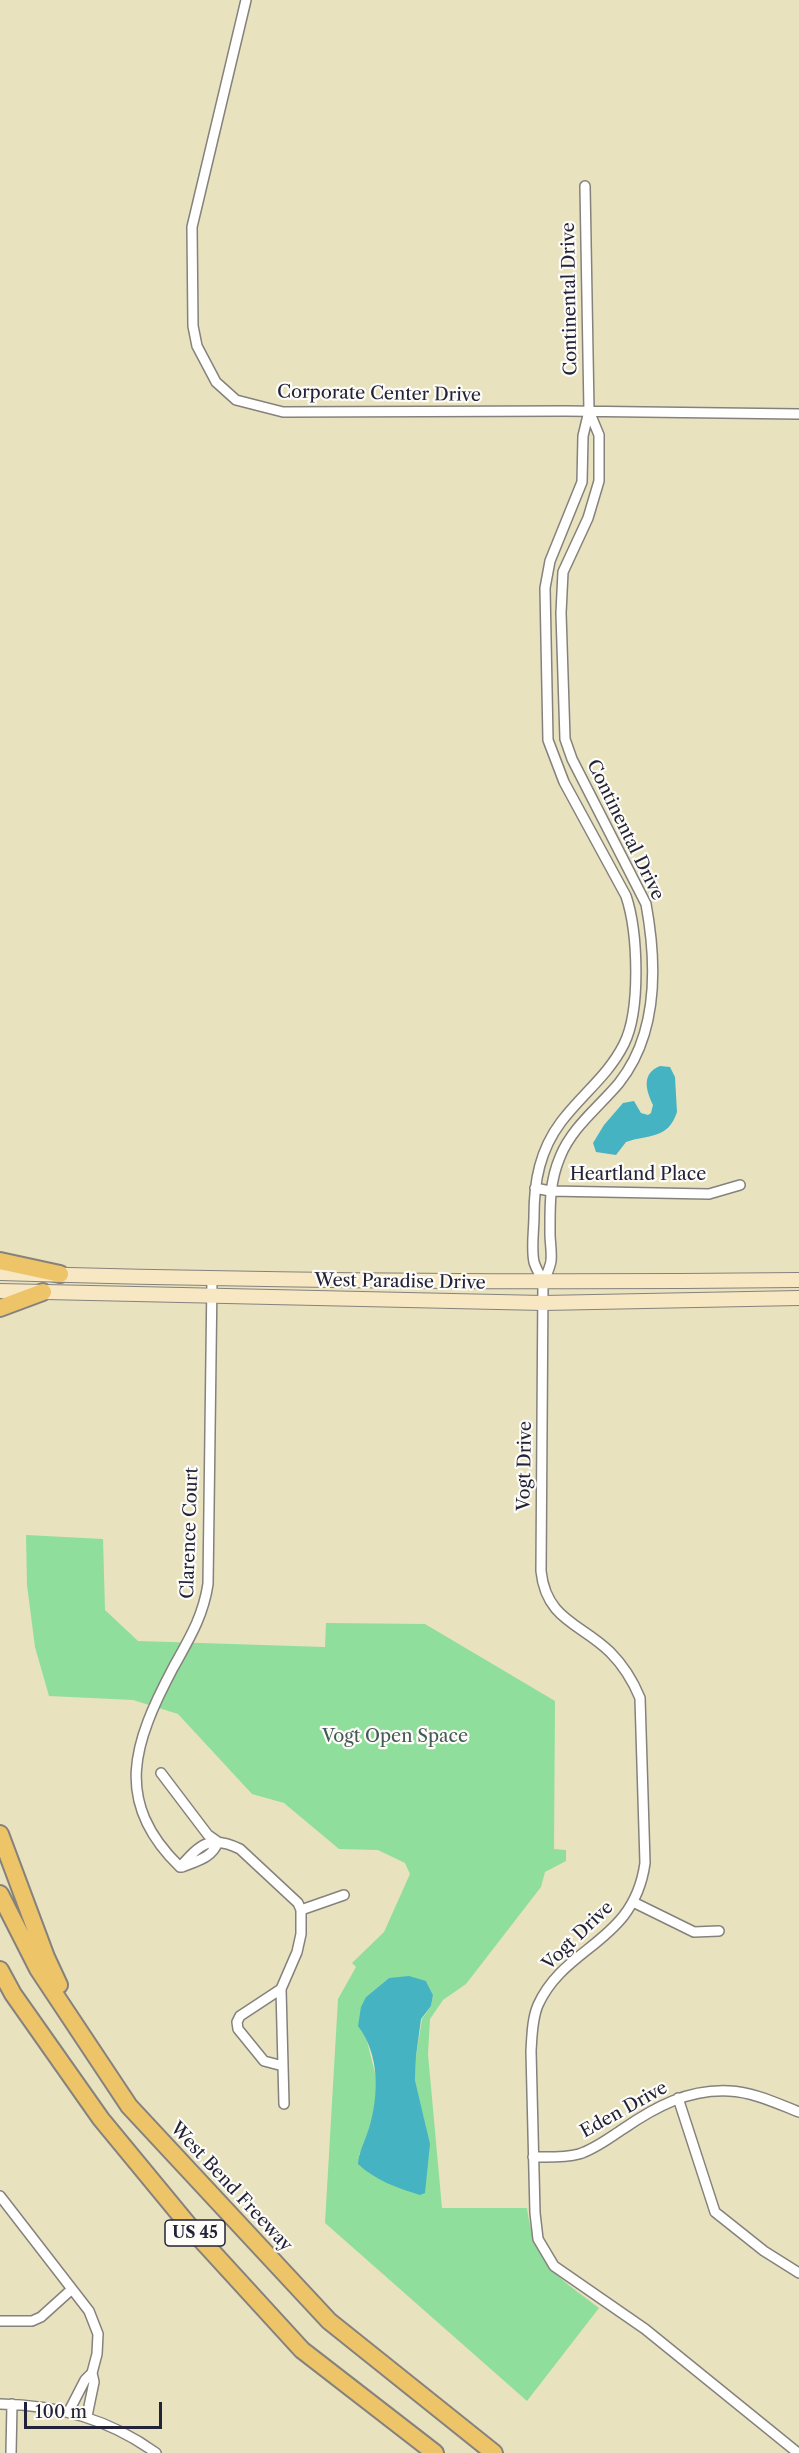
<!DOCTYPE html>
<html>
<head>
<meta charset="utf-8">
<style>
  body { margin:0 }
  #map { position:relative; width:799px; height:2453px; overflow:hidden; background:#e8e2bf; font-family:"Libre Caslon Text",serif }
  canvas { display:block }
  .scale { position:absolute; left:24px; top:2402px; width:138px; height:27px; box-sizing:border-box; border:3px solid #22223b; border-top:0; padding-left:8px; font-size:18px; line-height:21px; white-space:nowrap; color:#22223b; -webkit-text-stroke:4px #fdfcf7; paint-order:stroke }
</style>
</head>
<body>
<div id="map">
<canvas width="799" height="2453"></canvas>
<div class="scale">100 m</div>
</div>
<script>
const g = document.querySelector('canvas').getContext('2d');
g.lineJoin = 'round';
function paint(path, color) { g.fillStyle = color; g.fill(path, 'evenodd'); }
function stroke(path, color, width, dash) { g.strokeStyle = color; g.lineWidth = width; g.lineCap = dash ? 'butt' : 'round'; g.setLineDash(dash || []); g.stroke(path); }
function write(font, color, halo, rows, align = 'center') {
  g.font = font + ' "Libre Caslon Text",serif'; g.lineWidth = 4.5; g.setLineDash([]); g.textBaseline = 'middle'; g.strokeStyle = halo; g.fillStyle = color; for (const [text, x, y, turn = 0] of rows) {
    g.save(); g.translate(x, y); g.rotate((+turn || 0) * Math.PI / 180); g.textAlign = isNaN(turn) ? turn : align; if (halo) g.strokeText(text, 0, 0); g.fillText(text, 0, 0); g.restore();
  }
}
paint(new Path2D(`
  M26 1535 103 1539 105 1610 138 1641 325 1647 326 1623 425 1624 555 1701 554 1849 566 1850V1861L545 1872 541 1887 466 1984 443 2000 430 2019 428 2054 442 2208H527C534 2264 557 2276 599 2308L527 2401 325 2223 338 1999 356 1967 352 1963 384 1932 410 1874 405 1863 378 1850 339 1849 284 1803 252 1794 178 1714 133 1700 49 1696 35 1647 27 1585ZM389 1978 426 1981 433 1995 431 2006 422 2019 416 2056 415 2080 426 2128V2181L359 2155 369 2129 376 2100V2077L366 2037V1997Z`), '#90de9c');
paint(new Path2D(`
  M660 1066 670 1067 675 1077 677 1112C668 1140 648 1134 626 1142L616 1155 596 1152 593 1143 604 1125 623 1103 634 1101 641 1113 648 1115 651 1113 653 1105C646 1090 641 1074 660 1066Z
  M409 1976 426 1981 433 1995 431 2006 421 2019 416 2056 415 2080 430 2144 425 2193 420 2195C397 2188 375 2180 358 2164 359 2151 365 2141 369 2128 379 2095 380 2055 358 2026L361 2007 366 1997 389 1978Z`), '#45b3c1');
const street = new Path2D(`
  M246 0 192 227 193 326 197 346 216 382 236 400 283 412 566 411 799 414
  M589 411 599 435V481L588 518 563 572 561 613 565 739 572 759 646 904C657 964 659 1033 619 1083 599 1107 572 1127 560 1157 549 1183 550 1207 550 1234 550 1242 552 1252 551 1261 550 1268 546 1276 543 1283L541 1571C546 1620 582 1624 610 1652 624 1666 633 1681 640 1698L645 1863C634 1943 565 1945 538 2005 532 2019 532 2036 531 2051L535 2213 538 2239 554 2266 645 2329 798 2453
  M535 1188 550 1191 709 1194 740 1185
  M543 1283C541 1276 536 1269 534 1262 531 1248 534 1230 534 1216 534 1181 540 1150 561 1122 582 1094 608 1076 624 1044 641 1010 638 932 626 896L564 782 548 740 545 588 550 561 582 482 583 436 589 411 585 186
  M161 1773 208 1835 218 1842
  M180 1867C112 1801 134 1742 173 1668 189 1639 203 1617 208 1584L212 1279
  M180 1867C200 1845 209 1834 240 1849L298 1903 301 1910V1934L297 1952 281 1989 284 2104
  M182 1867C197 1861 212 1858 218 1842
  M633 1902 694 1932 719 1931
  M301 1910 344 1895
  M281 1989 240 2016 237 2022 238 2029 264 2061 283 2066
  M678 2098 715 2212 764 2251 799 2273
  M533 2157C548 2157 564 2158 579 2154 595 2149 609 2138 623 2129 655 2107 688 2089 729 2091 753 2092 776 2103 799 2112
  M0 2196 89 2311 98 2334 97 2354 92 2373 85 2380 69 2411
  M0 2321H32L41 2317 72 2289
  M0 2404C58 2405 109 2419 156 2453
  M87 2416 94 2382 92 2373
  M11 2453 12 2404`);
const secondary = new Path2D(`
  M0 1273C266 1281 532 1283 799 1280
  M0 1291 543 1303 799 1298`);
const highway = new Path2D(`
  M0 1261 60 1274
  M0 1308 43 1292
  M0 1834 46 1957 59 1985
  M0 1894 38 1969 129 2106 329 2321 494 2453
  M0 1970 13 1994 101 2119 195 2233 302 2350 435 2453`);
stroke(street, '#85827d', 12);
stroke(secondary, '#85827d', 16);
stroke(highway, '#85827d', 20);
stroke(street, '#fff', 9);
stroke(secondary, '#f8e7c3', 14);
stroke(highway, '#eec469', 16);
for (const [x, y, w] of [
  [195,2233,60]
]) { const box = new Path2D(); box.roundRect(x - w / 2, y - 13, w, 26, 4.5); g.fillStyle = '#fdfcf7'; g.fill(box); stroke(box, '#22223b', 1.5); }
write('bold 16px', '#22223b', null, [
  ["US 45",195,2233]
]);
write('18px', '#22223b', '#fdfcf7', [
  ["Continental Drive",570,299,-91],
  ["Corporate Center Drive",379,394,1],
  ["Continental Drive",625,830,64],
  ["Heartland Place",638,1175],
  ["West Paradise Drive",400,1282,1],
  ["Vogt Drive",525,1466,-89],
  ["Clarence Court",190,1533,-88],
  ["Vogt Drive",578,1936,-44],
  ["Eden Drive",624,2110,-29],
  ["West Bend Freeway",231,2187,47]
]);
write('18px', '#435a58', '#fdfcf7', [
  ["Vogt Open Space",395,1737]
]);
</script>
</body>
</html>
